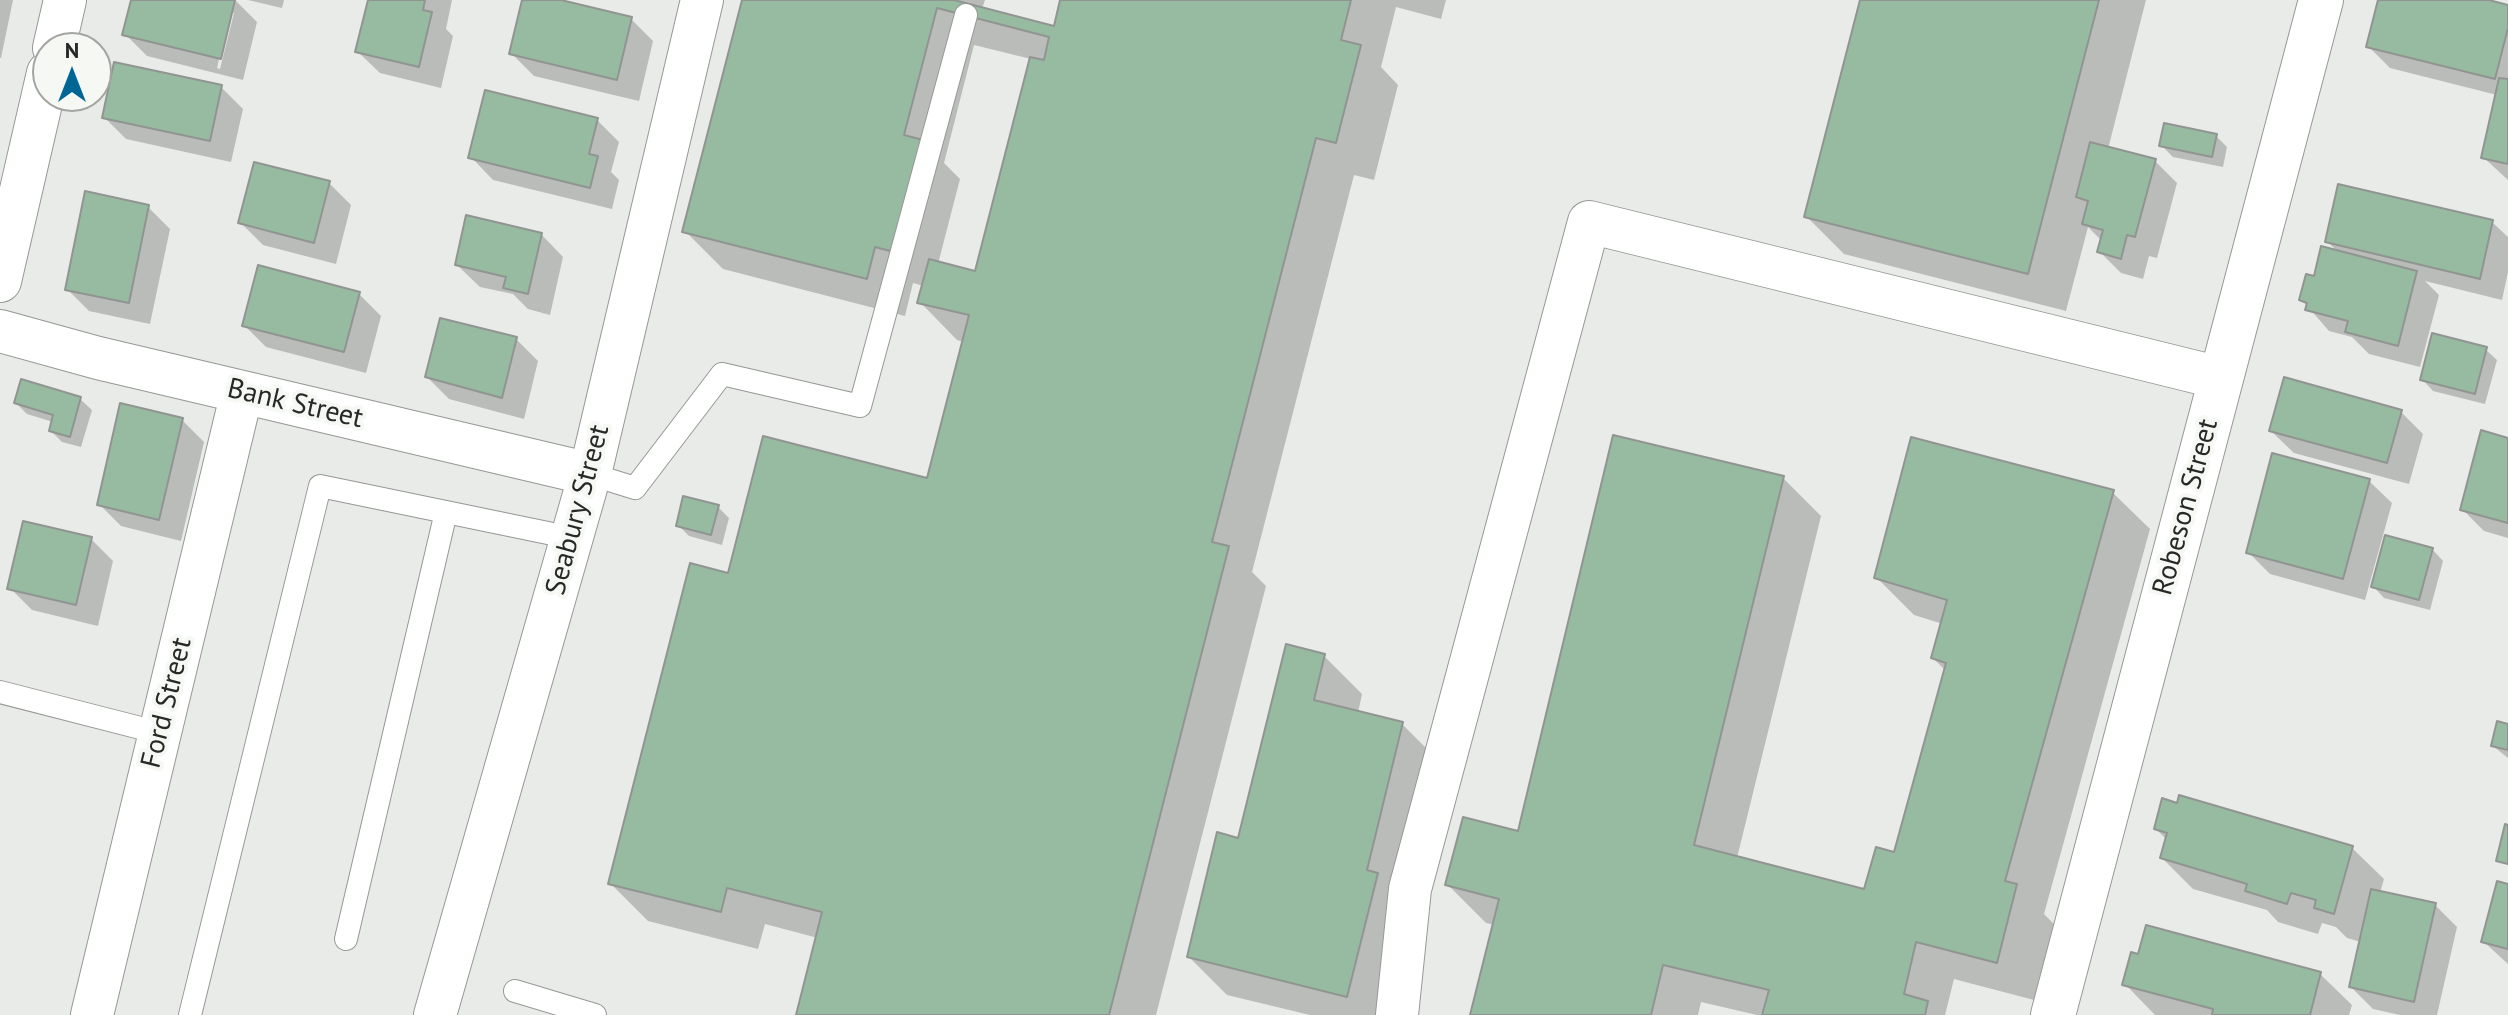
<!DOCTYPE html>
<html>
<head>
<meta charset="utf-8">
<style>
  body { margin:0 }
  #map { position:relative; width:2508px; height:1015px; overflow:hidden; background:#e8ebe7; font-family:"PT Sans",sans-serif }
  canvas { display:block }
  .north { position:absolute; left:32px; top:32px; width:80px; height:80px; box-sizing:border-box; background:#f6f8f4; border:2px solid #a4a5a2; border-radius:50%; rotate:0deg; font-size:22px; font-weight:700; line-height:32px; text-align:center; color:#282927 }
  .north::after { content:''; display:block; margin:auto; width:28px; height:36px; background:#006794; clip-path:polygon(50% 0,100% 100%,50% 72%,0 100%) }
</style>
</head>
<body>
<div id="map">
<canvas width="2508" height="1015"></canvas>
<div class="north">N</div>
</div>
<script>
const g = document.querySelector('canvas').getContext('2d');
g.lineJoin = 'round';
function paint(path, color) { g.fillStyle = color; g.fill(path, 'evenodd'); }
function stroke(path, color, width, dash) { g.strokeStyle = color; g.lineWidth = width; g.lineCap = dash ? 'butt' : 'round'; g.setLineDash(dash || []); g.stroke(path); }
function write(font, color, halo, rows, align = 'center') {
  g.font = font + ' "PT Sans",sans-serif'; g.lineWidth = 8; g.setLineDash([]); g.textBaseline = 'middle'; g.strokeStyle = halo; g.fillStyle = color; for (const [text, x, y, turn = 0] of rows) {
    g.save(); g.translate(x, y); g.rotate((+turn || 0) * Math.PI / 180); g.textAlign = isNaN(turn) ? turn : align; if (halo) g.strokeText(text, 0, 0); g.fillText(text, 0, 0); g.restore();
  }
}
paint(new Path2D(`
  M0 0H13L1 58H0Z
  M133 0H235L257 22 243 80 147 56 125 34ZM230 13H234L220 69 217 68Z
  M248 0H284L282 8Z
  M370 0H452L446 29 453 36 441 88 380 73 357 51Z
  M524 0H552L631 19 653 41 639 101 534 76 511 53Z
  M744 0H985L982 9 1055 28 1062 0H1446L1441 19 1396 7 1381 67 1398 85 1374 180 1354 175 1252 572 1266 586 1156 1015H798L818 938 765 924 758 949 648 921 610 883 730 575 928 480 964 342 957 340 920 302 924 286 913 283 905 316 723 269 685 231ZM974 45 1031 59 976 274 938 264 960 179 944 163Z
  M1862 0H2146L2108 149 2155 161 2177 183 2157 258 2149 256 2143 279 2121 273 2099 251 2102 241 2088 227 2066 311 1844 254 1806 216Z
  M2380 0H2480L2508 7V180L2483 157 2497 95 2390 68 2368 46Z
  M221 87 243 109 231 162 126 139 104 117Z
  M597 120 619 142 611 172 619 180 612 209 493 180 471 157Z
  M2216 136 2227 147 2223 167 2173 157 2162 146Z
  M329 183 351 205 336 264 263 245 241 223Z
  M148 207 170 229 150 324 89 311 67 289Z
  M2492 222 2508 237V272L2502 300 2425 281 2439 295 2420 367 2369 354 2352 337 2329 331 2302 300 2315 278 2339 253 2327 241Z
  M541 234 563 257 550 315 528 309 513 294 480 287 457 265Z
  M359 294 381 316 366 373 266 347 244 325Z
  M516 339 538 361 524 419 449 399 427 377Z
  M2485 349 2497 360 2485 404 2433 391 2422 379Z
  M80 399 92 410 81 447 62 442 51 431 53 422 27 414 16 403Z
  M2401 412 2423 434 2409 484 2294 453 2271 431Z
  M182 420 204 442 181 541 121 526 99 504Z
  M2508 440V538L2484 531 2462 509Z
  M1783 478 1821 516 1737 858 1866 891 1895 854 1946 671 1933 658 1943 624 1914 615 1876 577 2112 492 2150 529 2044 914 2054 924 2034 1000 1954 979 1945 1015H1757L1701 1002 1698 1015H1472L1495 925 1486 923 1448 885 1519 833Z
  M2369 481 2392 503 2365 600 2270 574 2248 552Z
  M718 507 729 518 722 545 689 536 678 525Z
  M91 539 113 561 98 626 32 610 10 588Z
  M2432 549 2443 561 2430 610 2384 598 2373 586Z
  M1324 656 1362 694 1358 713 1402 724 1440 762 1389 1015H1310L1227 995 1189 957Z
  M2508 726V758L2493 746Z
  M2156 829 2352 848 2384 879 2380 893 2435 905 2457 927 2437 1015H2400L2373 1009 2351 987 2361 942 2347 938 2336 927 2322 923 2318 934 2278 922 2267 910 2193 889 2162 858 2167 840Z
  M2508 886V964L2484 942Z
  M2320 974 2352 1005 2349 1015H2155L2125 984Z`), '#0003');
const building = new Path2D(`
  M131 0H235L221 59 122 35Z
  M368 0H425L423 10 432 12 419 67 355 52Z
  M522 0H561L632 17 617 80 509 54Z
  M742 0H954L1054 26 1060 0H1351L1341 40 1361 45 1336 143 1316 138 1212 542 1229 546 1109 1015H796L822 912 727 888 721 912 608 884 690 563 728 573 763 436 927 478 969 315 917 303 929 259 975 271 1030 57 1044 60 1049 37 937 8 904 135 923 140 894 252 875 247 867 279 682 232Z
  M1860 0H2099L2028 274 1804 217Z
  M2378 0H2489L2508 5V28L2495 79 2366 47Z
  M114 62 222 85 210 141 102 118Z
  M2499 78 2508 79V164L2481 158Z
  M485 90 598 118 589 154 598 156 590 188 468 158Z
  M2164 123 2217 134 2212 157 2159 146Z
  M2090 142 2156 159 2135 237 2127 235 2121 259 2097 252 2103 230 2082 224 2088 201 2076 197Z
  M254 162 330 181 314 243 238 223Z
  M2338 184 2493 220 2480 279 2325 242Z
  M85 191 149 205 129 303 65 290Z
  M466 215 542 233 528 294 503 288 506 277 455 265Z
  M2321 246 2417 271 2398 346 2345 332 2348 321 2305 310 2307 303 2299 300 2306 274 2314 276Z
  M258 265 360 292 344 352 242 326Z
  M440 318 517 337 502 398 425 377Z
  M2432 333 2487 347 2475 394 2420 380Z
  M2284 377 2402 410 2387 463 2269 431Z
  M21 379 81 397 70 437 49 431 53 415 14 403Z
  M120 403 183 418 159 520 97 505Z
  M2481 430 2508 438V523L2460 510Z
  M1613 435 1784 476 1694 845 1864 889 1876 847 1894 852 1946 663 1931 658 1947 600 1874 578 1911 437 2114 490 2005 881 2017 884 1997 963 1916 942 1904 994 1928 1001 1925 1015H1762L1769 990 1663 965 1651 1015H1470L1499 899 1445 885 1463 817 1518 831Z
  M2272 453 2370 479 2343 579 2246 553Z
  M683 496 719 505 711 535 676 526Z
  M23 521 92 537 76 605 7 589Z
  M2385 535 2433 548 2419 600 2371 587Z
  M1286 644 1325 654 1314 700 1403 722 1367 870 1378 873 1347 997 1187 957 1217 832 1238 838Z
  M2497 721 2508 724V750L2491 746Z
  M2179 795 2353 846 2334 914 2314 908 2316 900 2291 893 2287 904 2245 891 2247 884 2160 858 2167 833 2154 829 2162 798 2177 803Z
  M2505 824 2508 825V864L2496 861Z
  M2497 881 2508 884V949L2481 942Z
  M2371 889 2436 903 2414 1002 2349 987Z
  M2146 925 2321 972 2310 1015H2212L2213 1009 2122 985 2131 952 2138 954Z`);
paint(building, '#97bba1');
stroke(building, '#919592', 2);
const lane = new Path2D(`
  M590 474 635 488 722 374 860 406 966 15
  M0 692 160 733
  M346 939 446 512
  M515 991 595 1015
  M190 1015 320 486 572 538`);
const street = new Path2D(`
  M54 48 65 0
  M0 281 48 73
  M0 331 98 358 590 474
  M92 1015 242 392
  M435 1015 590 474 702 0
  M1397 1015 1410 889 1589 222 2220 378`);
const secondary = new Path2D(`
  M2053 1015 2321 0`);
stroke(lane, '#969895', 24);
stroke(street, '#969895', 44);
stroke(secondary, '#969895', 46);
stroke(lane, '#fff', 22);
stroke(street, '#fff', 42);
stroke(secondary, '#fff', 44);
write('28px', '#282927', '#f6f8f4', [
  ["Bank Street",295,404,13],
  ["Robeson Street",2186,507,-75],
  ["Seabury Street",578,510,-75],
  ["Ford Street",167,703,-76]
]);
</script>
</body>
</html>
